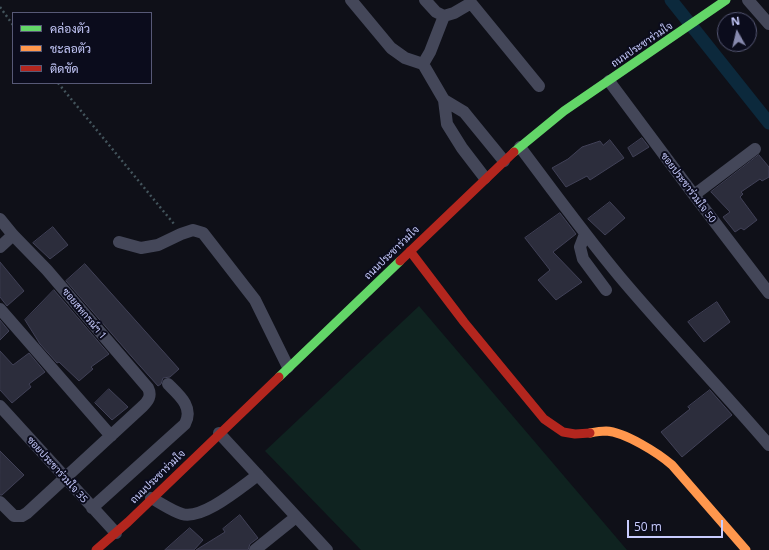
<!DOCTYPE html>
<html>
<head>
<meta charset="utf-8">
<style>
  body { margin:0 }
  #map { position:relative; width:769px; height:550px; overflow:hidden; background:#0f1018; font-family:"Open Sans",Sarabun,sans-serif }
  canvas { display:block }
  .legend { position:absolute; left:12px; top:12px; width:140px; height:72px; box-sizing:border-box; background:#0b0c1c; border:1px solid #575976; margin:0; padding:5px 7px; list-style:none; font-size:12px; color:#c8ccfe }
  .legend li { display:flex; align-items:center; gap:8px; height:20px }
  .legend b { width:20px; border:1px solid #575976 }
  .north { position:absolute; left:717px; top:12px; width:40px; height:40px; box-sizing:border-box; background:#0b0c1c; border:1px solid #575976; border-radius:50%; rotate:352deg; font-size:11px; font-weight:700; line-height:16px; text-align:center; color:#c8ccfe }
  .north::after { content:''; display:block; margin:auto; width:14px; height:18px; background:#878aae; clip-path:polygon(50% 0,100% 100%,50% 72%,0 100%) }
  .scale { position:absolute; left:627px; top:520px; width:96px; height:18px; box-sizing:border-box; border:2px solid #c8ccfe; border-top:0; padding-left:5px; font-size:12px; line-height:14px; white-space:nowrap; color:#c8ccfe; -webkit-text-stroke:3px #0b0c1c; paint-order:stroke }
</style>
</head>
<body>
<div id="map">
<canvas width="769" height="550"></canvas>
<ul class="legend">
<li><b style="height:5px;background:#63d668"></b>คล่องตัว</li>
<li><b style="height:5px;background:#ff974d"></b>ชะลอตัว</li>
<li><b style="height:5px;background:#b3261e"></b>ติดขัด</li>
</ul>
<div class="north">N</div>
<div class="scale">50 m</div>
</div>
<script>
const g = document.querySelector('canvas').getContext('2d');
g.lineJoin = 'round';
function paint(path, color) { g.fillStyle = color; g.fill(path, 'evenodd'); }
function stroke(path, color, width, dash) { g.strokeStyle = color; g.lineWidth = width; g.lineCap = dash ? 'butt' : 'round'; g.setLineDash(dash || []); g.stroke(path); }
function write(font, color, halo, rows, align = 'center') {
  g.font = font + ' "Open Sans",Sarabun,sans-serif'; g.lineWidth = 4; g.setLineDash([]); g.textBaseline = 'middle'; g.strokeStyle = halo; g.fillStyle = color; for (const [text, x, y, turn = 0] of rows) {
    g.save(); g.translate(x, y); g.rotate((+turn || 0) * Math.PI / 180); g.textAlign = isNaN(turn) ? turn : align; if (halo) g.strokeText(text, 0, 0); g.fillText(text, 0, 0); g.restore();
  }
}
paint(new Path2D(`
  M419 306 627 550H361L265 451Z`), '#0f2320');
stroke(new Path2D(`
  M671 0 769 123`), '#0c293c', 13);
const building = new Path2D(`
  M642 138 649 147 633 157 628 148Z
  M610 140 624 158 590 180 587 176 566 187 552 168 568 159 582 147 600 141 603 145Z
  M759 155 769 167V177L762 181 760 179 741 192 743 194 740 197 757 220 744 230 741 228 735 232 723 217 730 212 711 192Z
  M610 202 625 218 605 235 588 219Z
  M560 213 576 234 553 252 582 282 556 300 538 280 550 270 525 238Z
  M53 227 68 245 50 259 33 243Z
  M0 262 24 291 7 306 0 297Z
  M85 264 179 369 170 377 163 378 161 384 158 386 132 357 66 281Z
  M54 290 109 354 91 367 93 369 79 381 59 362 57 363 40 344 25 320Z
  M717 302 730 322 704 342 688 322Z
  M0 320 9 331 0 340Z
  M0 351 13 365 29 353 45 372 29 384 31 387 12 403 0 390Z
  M109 389 128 407 112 420 95 403Z
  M710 390 732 415 682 457 661 432 690 409 688 407Z
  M0 451 24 475 2 495H0Z
  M240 515 258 538 250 544 248 550H196L225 532 223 529Z
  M190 528 203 540 194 550H165Z`);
paint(building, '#2c2d3c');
stroke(building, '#414157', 1);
stroke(new Path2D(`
  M0 7 13 25
  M58 83 174 224`), '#43545c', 2.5, [2, 3]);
stroke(new Path2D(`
  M351 0 391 48 405 58 423 64 444 100 447 124 462 148 485 178
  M748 0 769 24
  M444 16 454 13 471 3 539 86
  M423 64 430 52 444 16 436 12 425 0
  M609 81 694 195 769 293
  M444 100 464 112 504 161
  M520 147C553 191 585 235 620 277 668 334 720 388 769 445
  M694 195 755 149
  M0 219 13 235 47 270 148 388C152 396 148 401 143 406L27 513 22 516H14L0 502
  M585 234 580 247 583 259 606 290
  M119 242 141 248 158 245 181 234 193 230 203 233 255 300 288 367
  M0 247 13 235
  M0 309 111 436
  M0 406 116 533
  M219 433 327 550
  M151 498C161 503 172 511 182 514 203 520 241 487 258 475
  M92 508 185 424C194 407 179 395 168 384
  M255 550 296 517`), '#444759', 12);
stroke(new Path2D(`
  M514 152 564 111 726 0
  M279 377 400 261`), '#63d668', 9);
stroke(new Path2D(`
  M590 433C595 432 600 431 606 431 625 432 658 453 672 465L746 550`), '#ff974d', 9);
stroke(new Path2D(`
  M410 251 464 322 544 419 563 432 575 434 590 433
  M400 261 514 152
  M96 550 128 522 279 377`), '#b3261e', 9);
write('10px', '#c8ccfe', '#0b0c1c', [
  ["ถนนประชาร่วมใจ",642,45,-34],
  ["ซอยประชาร่วมใจ 50",688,188,53],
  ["ถนนประชาร่วมใจ",392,253,-44],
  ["ซอยสหกรณ์ฯ 1",84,314,50],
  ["ซอยประชาร่วมใจ 35",57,470,48],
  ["ถนนประชาร่วมใจ",158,477,-44]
]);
</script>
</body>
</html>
